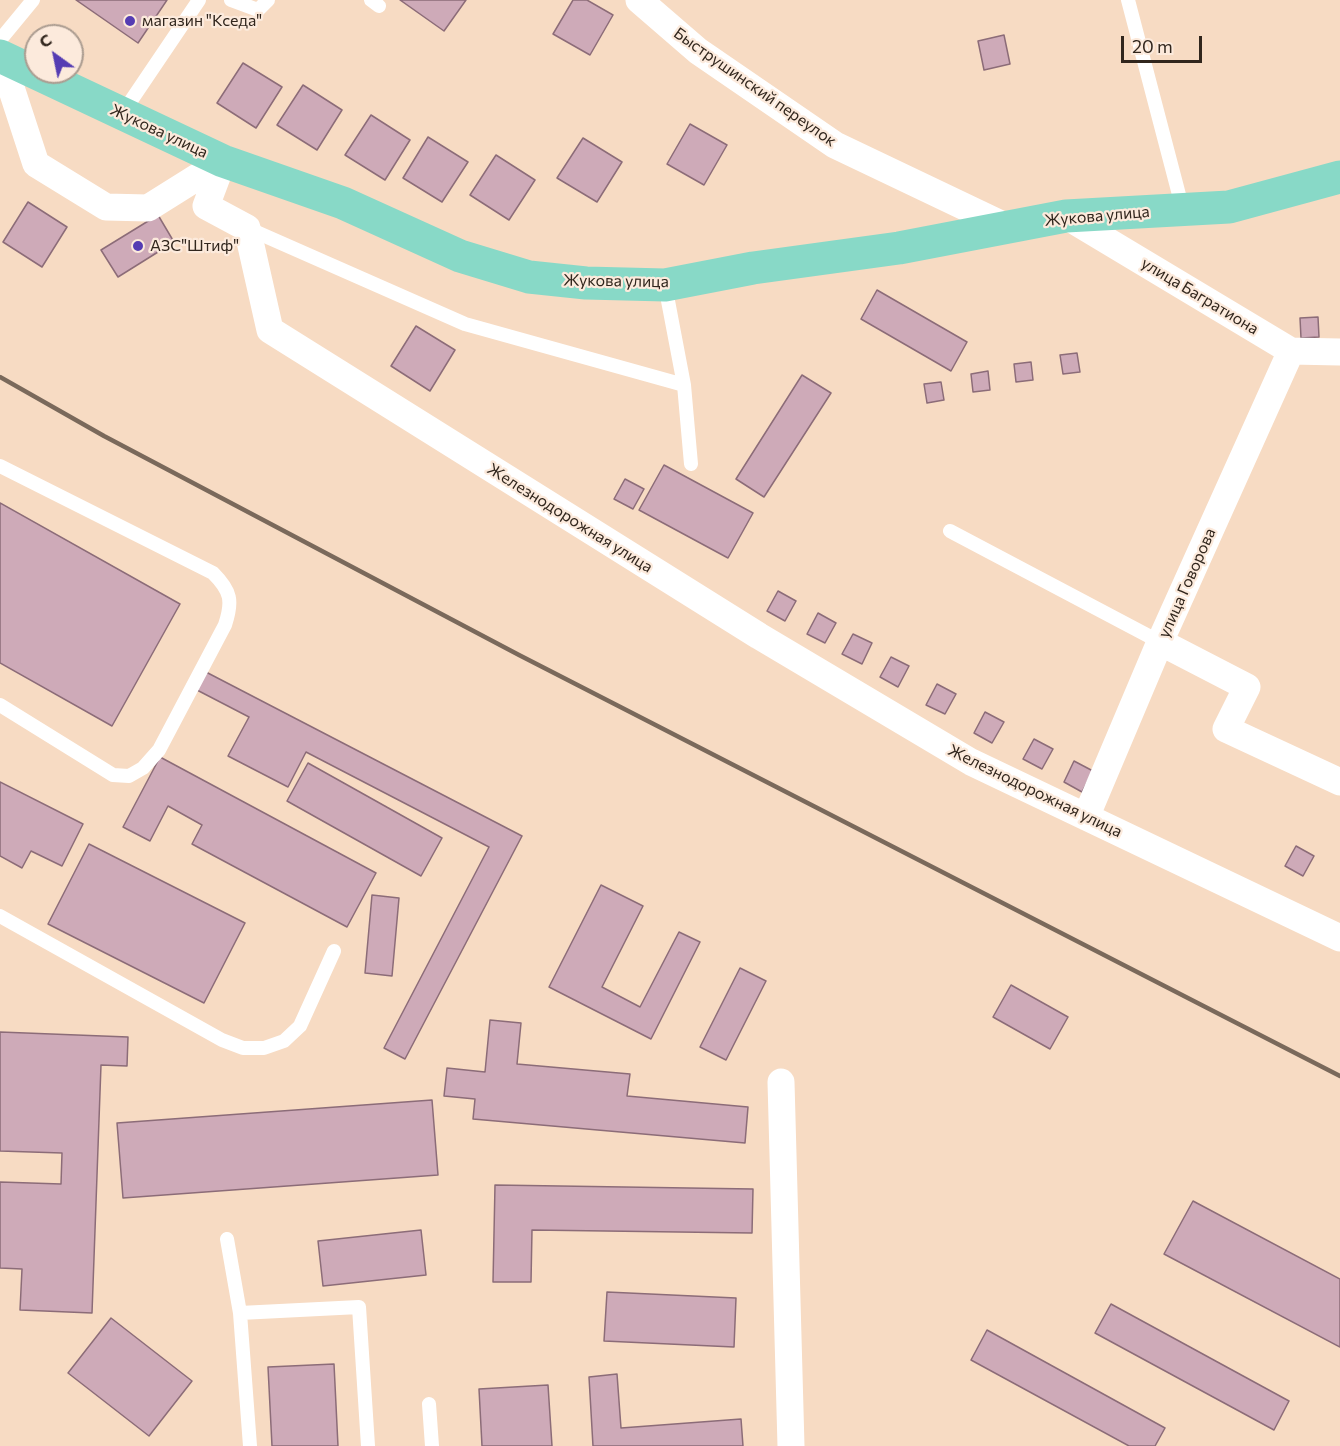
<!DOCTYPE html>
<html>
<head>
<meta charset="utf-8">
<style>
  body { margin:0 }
  #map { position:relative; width:1340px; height:1446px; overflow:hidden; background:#f7dbc3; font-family:Commissioner,sans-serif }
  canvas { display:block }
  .north { position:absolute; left:24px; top:24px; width:60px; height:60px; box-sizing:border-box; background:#fceadc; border:2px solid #ab9c90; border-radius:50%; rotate:327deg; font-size:16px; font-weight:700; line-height:24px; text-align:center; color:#31261d }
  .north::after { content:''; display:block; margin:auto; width:21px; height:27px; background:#553cb3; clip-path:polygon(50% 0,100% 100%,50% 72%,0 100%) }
  .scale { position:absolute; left:1121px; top:36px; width:81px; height:27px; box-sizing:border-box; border:3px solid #31261d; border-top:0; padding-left:8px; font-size:18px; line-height:21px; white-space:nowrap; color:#31261d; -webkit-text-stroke:4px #fceadc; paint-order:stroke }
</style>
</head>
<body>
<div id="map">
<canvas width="1340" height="1446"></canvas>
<div class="north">С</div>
<div class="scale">20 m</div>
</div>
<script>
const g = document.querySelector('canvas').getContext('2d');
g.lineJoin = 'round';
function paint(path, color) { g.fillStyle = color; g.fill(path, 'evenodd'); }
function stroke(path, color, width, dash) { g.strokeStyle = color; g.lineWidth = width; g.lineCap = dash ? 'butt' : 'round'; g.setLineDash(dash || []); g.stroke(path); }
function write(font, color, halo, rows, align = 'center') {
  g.font = font + ' Commissioner,sans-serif'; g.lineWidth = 4.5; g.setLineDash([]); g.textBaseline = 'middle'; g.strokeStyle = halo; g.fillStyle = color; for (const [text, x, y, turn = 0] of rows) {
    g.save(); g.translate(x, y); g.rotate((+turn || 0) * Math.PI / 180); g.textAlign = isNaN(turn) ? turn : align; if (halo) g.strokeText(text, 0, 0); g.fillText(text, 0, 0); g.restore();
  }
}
const building = new Path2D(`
  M76 0H167L138 43Z
  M400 0H466L444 31Z
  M573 0H587L613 15 590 55 553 34Z
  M1004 35 1010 64 984 70 978 41Z
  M243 63 282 87 256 128 217 103Z
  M303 85 342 110 317 150 277 125Z
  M371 115 410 140 385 180 345 155Z
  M690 124 727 145 704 185 667 164Z
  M428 137 468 162 442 202 403 178Z
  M583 138 622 162 597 202 557 178Z
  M496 155 535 180 509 220 470 195Z
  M28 202 67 227 42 267 3 242Z
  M158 215 174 242 118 277 101 250Z
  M877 290 967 342 951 371 861 319Z
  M1318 317 1319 337 1301 338 1300 318Z
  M416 326 455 350 430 391 391 366Z
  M1077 353 1080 372 1063 374 1060 355Z
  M1031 362 1033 380 1016 382 1014 364Z
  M988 371 990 390 973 392 971 374Z
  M802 375 831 393 764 497 736 479Z
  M941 382 944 400 927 403 924 384Z
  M664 465 753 513 728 558 639 510Z
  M625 479 644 489 633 509 614 499Z
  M0 503 180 604 112 726 0 663Z
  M778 591 796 601 785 621 767 611Z
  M818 613 836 623 825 643 807 634Z
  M853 634 872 643 862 664 842 654Z
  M891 657 909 666 898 687 880 677Z
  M204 671 522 836 405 1059 384 1048 489 847 306 752 288 787 228 756 249 717 195 689Z
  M937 684 956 694 945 714 926 705Z
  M985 712 1004 722 992 743 974 733Z
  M1034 739 1053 749 1042 769 1023 759Z
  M160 757 376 873 347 927 192 844 202 825 168 806 150 841 123 827Z
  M1074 761 1093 771 1082 792 1064 782Z
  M308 763 442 838 421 876 287 801Z
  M0 782 83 824 62 866 31 851 22 868 0 856Z
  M89 844 245 923 204 1003 48 924Z
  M1296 846 1314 856 1303 876 1285 866Z
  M601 885 643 906 602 987 640 1007 679 932 700 942 651 1039 549 987Z
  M372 895 399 898 392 976 365 973Z
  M740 968 766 981 726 1060 700 1047Z
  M1011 985 1068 1017 1050 1049 993 1017Z
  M490 1020 521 1023 517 1064 630 1074 627 1096 748 1107 745 1143 473 1119 475 1099 444 1096 447 1068 485 1072Z
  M0 1032 128 1037 127 1066 101 1065 92 1313 20 1310 22 1269 0 1268V1182L61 1184 62 1153 0 1151Z
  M432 1100 438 1175 123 1198 117 1123Z
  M495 1185 753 1189 752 1233 532 1230 531 1282H493Z
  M1193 1201 1340 1279V1347L1164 1254Z
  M421 1230 426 1275 323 1286 318 1241Z
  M607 1292 736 1298 734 1347 604 1341Z
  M1111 1304 1289 1401 1274 1430 1095 1333Z
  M111 1318 192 1381 149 1436 68 1373Z
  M987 1330 1165 1428 1155 1446H1129L971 1360Z
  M334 1364 338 1446H272L268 1367Z
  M617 1374 621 1428 741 1419 743 1446H593L589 1377Z
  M548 1385 552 1446H482L479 1389Z`);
paint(building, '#ceaab8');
stroke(building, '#8c6c78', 1.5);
stroke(new Path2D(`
  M231 0 258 10 268 0
  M371 0 379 6
  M1128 0 1183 210
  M0 40 33 0
  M122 114 199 0
  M247 228 465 324 684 385
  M665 285 684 385 691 464
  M0 466 213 573C231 591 233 601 225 625L159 750 143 768 129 776 113 775 0 705
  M950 531 1160 642
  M0 916 222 1040 243 1048H264L284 1041 300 1026 334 951
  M227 1239 240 1313
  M429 1404 432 1446
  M250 1446 240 1313 359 1307 368 1446`), '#fff', 14);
stroke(new Path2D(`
  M639 0 698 51 835 145 1007 227
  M1 57 36 164 106 207 148 208 223 161 206 206 247 228 270 330 759 636 971 762 1340 938
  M1066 216 1291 351 1340 352
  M1160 642 1247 687 1226 729 1340 782
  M1086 817 1160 642 1291 351
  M781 1082 791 1446`), '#fff', 27);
stroke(new Path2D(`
  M0 56 223 161 343 203 460 256 529 277 586 283 665 285 753 268 899 248 1066 216 1229 207 1340 177`), '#88d9c7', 33);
stroke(new Path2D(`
  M0 377 104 436 519 655 1340 1076`), '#7a695b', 4.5);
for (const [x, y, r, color] of [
  [130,21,6,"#553cb3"],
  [138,246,6,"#553cb3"]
]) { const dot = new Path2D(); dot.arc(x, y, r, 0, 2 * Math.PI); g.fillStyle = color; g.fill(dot); stroke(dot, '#fceadc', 2); }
write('16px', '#31261d', '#fceadc', [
  ["магазин \"Кседа\"",142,21],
  ["АЗС\"Штиф\"",150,246]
], 'left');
write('16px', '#31261d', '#fceadc', [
  ["Быструшинский переулок",755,87,35],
  ["Жукова улица",159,131,25],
  ["Жукова улица",1097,216,-5],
  ["Жукова улица",616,281,1],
  ["улица Багратиона",1200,296,31],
  ["Железнодорожная улица",570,518,32],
  ["улица Говорова",1187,583,-66],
  ["Железнодорожная улица",1035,791,26]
]);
</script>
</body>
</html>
